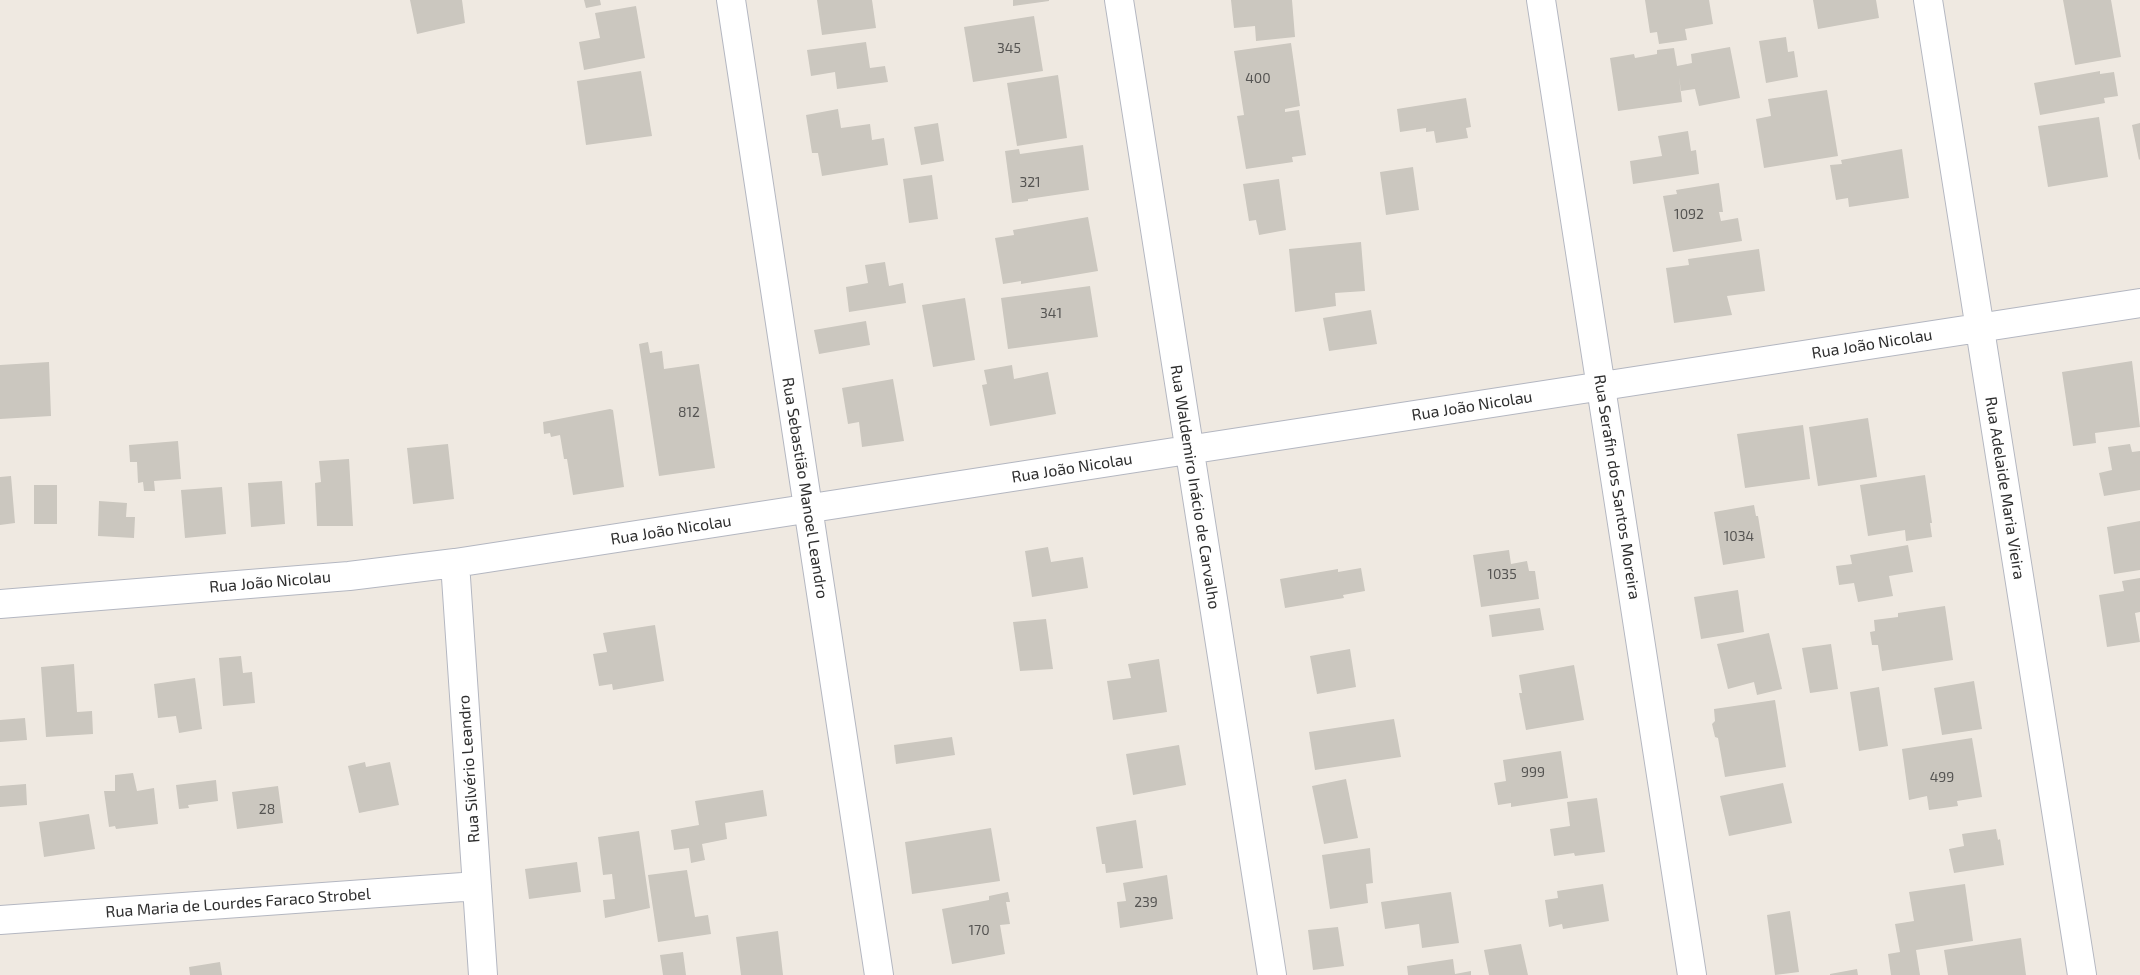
<!DOCTYPE html>
<html>
<head>
<meta charset="utf-8">
<style>
  body { margin:0 }
  canvas { display:block; background:#efe9e1 }
</style>
</head>
<body>
<canvas width="2140" height="975"></canvas>
<script>
const g = document.querySelector('canvas').getContext('2d');
g.lineJoin = 'round';
function paint(path, color) { g.fillStyle = color; g.fill(path, 'evenodd'); }
function stroke(path, color, width, dash) { g.strokeStyle = color; g.lineWidth = width; g.lineCap = dash ? 'butt' : 'round'; g.setLineDash(dash || []); g.stroke(path); }
function write(font, color, halo, rows, align = 'center') {
  g.font = font + ' "Exo 2",sans-serif'; g.lineWidth = 4; g.setLineDash([]); g.textBaseline = 'middle'; g.strokeStyle = halo; g.fillStyle = color; for (const [text, x, y, turn = 0] of rows) {
    g.save(); g.translate(x, y); g.rotate((+turn || 0) * Math.PI / 180); g.textAlign = isNaN(turn) ? turn : align; if (halo) g.strokeText(text, 0, 0); g.fillText(text, 0, 0); g.restore();
  }
}
paint(new Path2D(`
  M410 0H462L465 23 417 34Z
  M584 0H600L601 5 586 8Z
  M817 0H872L876 28 822 35Z
  M1013 0H1049V1L1013 6Z
  M1231 0H1292L1295 37 1256 41 1255 26 1234 28Z
  M1645 0H1709L1713 24 1685 29 1687 40 1659 44 1657 32 1650 33Z
  M1813 0H1876L1879 18 1818 29Z
  M2063 0H2111L2121 57 2075 65Z
  M636 6 645 58 584 70 579 42 600 38 595 13Z
  M1034 16 1043 71 973 82 964 27Z
  M1786 37 1788 52 1794 51 1798 77 1766 83 1759 41Z
  M866 42 870 68 885 66 888 82 837 89 835 72 811 76 807 50Z
  M1291 43 1300 106 1285 109V112L1299 110 1306 155 1292 157 1293 162 1246 169 1237 116 1244 115 1234 51Z
  M1730 47 1740 98 1699 106 1695 89 1681 91 1679 77 1682 102 1618 111 1610 58 1634 54 1635 58 1657 54V50L1674 48 1677 66 1692 63 1691 54Z
  M641 71 652 136 586 145 577 81Z
  M2100 71V74L2114 72 2118 96 2104 98 2105 103 2040 115 2034 83Z
  M1058 75 1067 138 1017 146 1007 83Z
  M1827 90 1838 156 1764 168 1756 119 1771 116 1768 99Z
  M1466 98 1471 127 1466 128 1468 138 1436 143 1434 131 1426 132V128L1400 132 1397 109Z
  M838 109 841 128 870 124 872 140 884 138 888 165 822 176 818 153H812L806 115Z
  M2099 117 2108 177 2048 187 2038 126Z
  M938 123 944 161 921 165 914 127Z
  M2140 123V159L2139 160 2132 125Z
  M1688 131 1691 151 1696 150 1699 174 1633 184 1630 161 1662 156 1658 136Z
  M1083 145 1089 190 1028 199V201L1012 203 1005 151 1019 149 1020 154Z
  M1902 149 1909 198 1849 207 1848 198 1836 200 1830 165 1842 164 1841 160Z
  M1413 167 1419 210 1386 215 1380 172Z
  M932 175 938 219 909 223 903 179Z
  M1279 179 1286 230 1259 235 1256 220 1249 221 1243 184Z
  M1719 183 1723 212H1719L1721 221 1738 218 1742 241 1673 252 1663 196 1677 194 1676 190Z
  M1088 217 1098 271 1021 284V281L1003 284 995 238 1014 235 1013 230Z
  M1361 242 1365 291 1335 293 1336 306 1295 312 1289 249Z
  M1759 249 1765 291 1727 296 1732 315 1674 323 1666 268 1689 265 1688 259Z
  M885 262 889 286 903 283 906 303 849 312 846 287 868 283 865 265Z
  M1090 286 1098 337 1008 349 1001 298Z
  M965 298 975 360 933 367 922 305Z
  M1371 310 1377 344 1329 351 1323 318Z
  M866 321 870 345 819 354 814 330Z
  M648 342 650 353 662 351 664 369 699 364 715 468 659 476 639 344Z
  M2132 361 2140 427 2095 433 2096 443 2073 446 2062 372Z
  M49 362 51 416 0 419V365Z
  M1012 365 1014 379 1048 372 1056 414 990 426 982 385 987 384 984 370Z
  M893 379 904 441 862 447 859 422 848 424 842 388Z
  M610 409 613 410 624 487 573 495 567 459H564L560 435 551 437 550 433 544 434 543 422Z
  M1868 418 1877 477 1818 486 1809 427Z
  M1803 425 1810 479 1745 488 1737 434Z
  M178 441 181 479 154 481 155 491H144L143 482 138 483 137 462H130L129 445Z
  M448 444 454 499 413 504 407 448Z
  M2130 444 2132 452 2140 451V490L2104 496 2099 473 2112 470 2108 447Z
  M349 459 353 526H317L315 483 321 482 319 461Z
  M1925 475 1932 523H1930L1932 537 1906 541 1905 530 1868 536 1860 485Z
  M11 476 15 523 0 525V477Z
  M282 481 285 524 251 527 248 483Z
  M34 485H57V524H34Z
  M222 487 226 534 185 538 181 490Z
  M99 501 127 503 126 517H135L134 538 98 536Z
  M1754 505 1756 516H1758L1765 558 1723 565 1714 512Z
  M2140 521V570L2114 574 2107 527Z
  M1908 545 1913 572 1889 576 1893 596 1858 602 1854 583 1839 585 1836 566 1852 564 1850 555Z
  M1048 547 1051 562 1083 557 1088 588 1032 597 1025 551Z
  M1509 550 1511 564 1527 561 1529 571H1535L1539 599 1481 607 1473 555Z
  M1361 568 1365 591 1343 595 1344 598 1285 608 1280 579 1338 569V572Z
  M2140 578V612L2135 613 2140 642 2107 647 2099 595 2124 591 2122 581Z
  M1738 590 1744 632 1701 639 1694 597Z
  M1945 606 1953 660 1882 671 1878 645H1872L1870 632 1875 631 1874 620 1898 617V613Z
  M1540 608 1544 630 1492 637 1489 615Z
  M1046 619 1053 669 1020 671 1013 622Z
  M655 625 664 681 613 690 612 684 599 686 593 654 607 652 603 633Z
  M1769 633 1782 689 1757 695 1754 682 1728 689 1717 644Z
  M1831 644 1838 689 1810 693 1802 648Z
  M1350 649 1356 687 1317 694 1310 656Z
  M241 656 243 673 252 672 255 703 223 706 219 658Z
  M1159 659 1167 712 1113 720 1107 681 1131 678 1128 664Z
  M74 664 77 712 92 711 93 734 46 737 41 667Z
  M1574 665 1584 720 1526 730 1519 693H1522L1519 675Z
  M195 678 202 729 179 733 176 716 158 718 154 684Z
  M1974 681 1982 729 1942 735 1934 688Z
  M1879 687 1888 746 1859 751 1850 692Z
  M1775 700 1786 767 1725 777 1718 738 1715 737 1712 724 1715 721 1714 709Z
  M25 718 27 740 0 742V720Z
  M1394 719 1401 757 1315 770 1309 732Z
  M952 737 955 755 896 764 894 745Z
  M1972 738 1982 797 1957 801 1958 806 1929 810 1927 796 1909 800 1902 749Z
  M1179 745 1186 785 1133 795 1126 754Z
  M1561 751 1568 798 1511 807V803L1498 805 1494 783 1506 781 1503 760Z
  M365 762 366 767 390 762 399 805 359 813 348 766Z
  M133 773 137 791 154 788 158 824 116 829 115 826 109 827 104 791H115V775Z
  M1346 779 1358 838 1324 844 1312 786Z
  M216 780 218 801 188 805 189 808 179 809 176 785Z
  M1783 783 1792 823 1729 836 1720 796Z
  M26 784 27 805 0 807V786Z
  M278 786 283 823 237 829 232 792Z
  M763 790 767 816 725 823 727 839 702 844 705 860 691 863 689 848 674 850 671 830 699 825 695 801Z
  M1597 798 1605 852 1575 856 1574 853 1554 856 1550 829 1570 826 1567 802Z
  M89 814 95 849 44 857 39 822Z
  M1136 820 1143 868 1106 873 1105 864H1102L1096 827Z
  M991 828 1000 881 912 894 905 842Z
  M1996 829 1998 840 2000 839 2004 865 1954 873 1949 849 1964 846 1962 834Z
  M639 831 650 908 605 918 603 900 615 899 612 874 603 875 598 837Z
  M1370 848 1373 883 1366 884 1368 903 1330 909 1322 855Z
  M577 862 581 892 529 899 525 869Z
  M687 870 695 917 708 915 711 934 658 942 648 875Z
  M1167 875 1173 919 1120 928 1117 902 1126 901 1123 883Z
  M1603 884 1609 921 1563 929 1562 924 1549 927 1545 900 1558 898 1557 891Z
  M1965 884 1973 941 1916 950 1920 975H1891L1888 954 1900 952 1895 924 1914 921 1909 892Z
  M1008 892 1010 902H1006L1010 924 1000 925 1005 954 952 964 942 909 989 900V896Z
  M1451 892 1459 943 1422 948 1419 924 1385 929 1381 902Z
  M1790 911 1799 972 1775 975 1767 915Z
  M1338 927 1344 966 1313 970 1308 930Z
  M778 931 783 975H741L736 937Z
  M2021 938 2026 975H1948L1944 950Z
  M1521 944 1528 975H1489L1484 950Z
  M683 952 686 975H663L660 955Z
  M1453 959 1455 974 1471 971V975H1408L1407 966Z
  M220 962 222 975H190L189 967Z
  M1857 969 1858 975H1830V974Z`), '#cbc7bf');
const minor = new Path2D(`
  M731 0 879 975
  M1119 0 1272 975
  M1541 0 1692 975
  M1928 0 2082 975
  M455 563 483 975
  M0 604 349 576 455 563 2140 303
  M0 920 477 886`);
stroke(minor, '#b4b7c1', 30);
stroke(minor, '#fff', 28);
write('14px', '#555452', null, [
  ["345",1009,48],
  ["400",1258,78],
  ["321",1030,182],
  ["1092",1689,214],
  ["341",1051,313],
  ["812",689,412],
  ["1034",1739,536],
  ["1035",1502,574],
  ["999",1533,772],
  ["499",1942,777],
  ["28",267,809],
  ["239",1146,902],
  ["170",979,930]
]);
write('16px', '#2e2e2e', '#fff', [
  ["Rua João Nicolau",1872,344,-9],
  ["Rua João Nicolau",1472,406,-9],
  ["Rua João Nicolau",1072,468,-9],
  ["Rua Waldemiro Inácio de Carvalho",1195,487,81],
  ["Rua Serafin dos Santos Moreira",1617,487,81],
  ["Rua Sebastião Manoel Leandro",805,488,81],
  ["Rua Adelaide Maria Vieira",2005,488,81],
  ["Rua João Nicolau",671,530,-9],
  ["Rua João Nicolau",270,582,-5],
  ["Rua Silvério Leandro",469,769,-94],
  ["Rua Maria de Lourdes Faraco Strobel",238,903,-4]
]);
</script>
</body>
</html>
